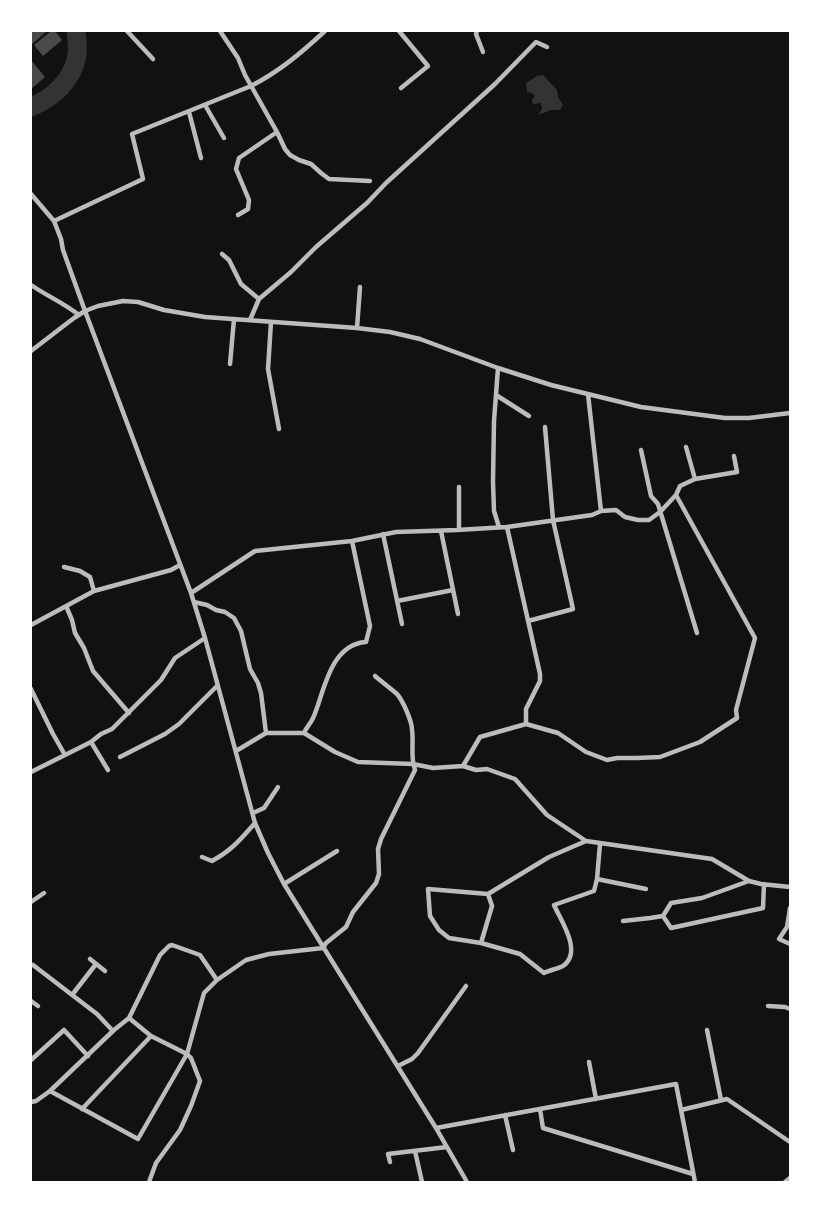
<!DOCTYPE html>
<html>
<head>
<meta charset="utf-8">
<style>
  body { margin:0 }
  #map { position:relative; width:821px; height:1213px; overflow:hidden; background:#111; font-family:"Archivo Narrow",sans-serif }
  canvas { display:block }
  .frame { position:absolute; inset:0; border:32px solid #fff; pointer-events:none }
</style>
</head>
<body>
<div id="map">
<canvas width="821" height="1213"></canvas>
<div class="frame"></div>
</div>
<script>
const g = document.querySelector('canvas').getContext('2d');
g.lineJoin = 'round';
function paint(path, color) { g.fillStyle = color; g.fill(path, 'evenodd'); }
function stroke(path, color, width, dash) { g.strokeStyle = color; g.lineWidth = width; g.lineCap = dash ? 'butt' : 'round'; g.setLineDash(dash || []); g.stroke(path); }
paint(new Path2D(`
  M543 75 557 90 558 97 563 105 560 110H551L538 115 542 109 541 103 533 104 532 100 535 96 532 93 527 92 526 83 537 76Z`), '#333');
stroke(new Path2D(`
  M31 107C53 98 73 80 77 55 78 48 77 39 76 31`), '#333', 19);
paint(new Path2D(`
  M31 31H47L31 45Z
  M51 31H55L62 40 43 56 34 45Z
  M31 60 45 77 31 89Z`), '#4a4a4a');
stroke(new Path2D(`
  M127 31 153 59
  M220 31 238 58 245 75 277 132 285 149 290 155 299 160 311 164 321 173 329 179 370 181
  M399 31 428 66 401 88
  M477 31 476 34 483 52
  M205 105 224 138
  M189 112 201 158
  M31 194 54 221 61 239 63 250 85 311 191 593 205 638 255 823 268 853 284 884 436 1128 467 1182
  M238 215 248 209 249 200 236 169 239 158 277 132
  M54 221 143 179 132 134 251 86C280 71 301 53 325 31
  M222 254 229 260 241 284 259 299
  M31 285C47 296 64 303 79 315
  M250 320 259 299 291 272 316 247 367 203 386 183 495 84 536 42 547 47
  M271 322 268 369 279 429
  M357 328 360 287
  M31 351 74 318 85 311 98 306 123 301 138 302 164 310 205 317 357 328 390 332 420 339 498 368 551 385 641 407 725 418H749L790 413
  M230 364 234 319
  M498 368 494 421 493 482 494 511 499 527
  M588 394 601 511
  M496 395 529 416
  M686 447 695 479
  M641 450 651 496 658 504 697 633
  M459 487V530
  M441 531 458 614
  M383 534 402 624
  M64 567 80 571 90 577 94 591
  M191 593 255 551 352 541 396 532 457 530 507 527 592 515 601 511 616 510 625 517 638 520H649L660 512 676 495 680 486 695 479 737 472 734 456
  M397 601 453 590
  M194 602 207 605 216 610 225 612 234 618 241 631 250 669 258 683 261 693 266 733
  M66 606 72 620 75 633 84 648 93 671 129 713
  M528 621 573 609 553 520 545 427
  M31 625 94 591 171 570 180 565
  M31 689 53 734 65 755
  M526 724 558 733 586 752 607 760 617 758H637L660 757 700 742 737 718 736 710 755 638 676 495
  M304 733C306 728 310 724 312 720 315 715 316 710 318 705 326 680 335 644 366 642L370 626 352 541
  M91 742 108 770
  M236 751 266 733H304L335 752 358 762 413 764 433 768 463 766 476 770 487 769 515 779 547 815 586 841 712 859 749 881 761 884 790 887
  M120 757 165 734 179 724 217 686
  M463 766 480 737 526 724V709L540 681V674L507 527
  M31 772 91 742 101 734 112 729 161 680 175 658 205 638
  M253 813 264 808 278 787
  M586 841 549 857 488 894 428 889 430 916 439 930 449 938 481 943 520 954 544 973C550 970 557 969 563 966 583 952 561 921 554 905L594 891 597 879 600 844
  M202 857 212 861C232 850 240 840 255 823
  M597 879 646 889
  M749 881 702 898 671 903 663 916 671 928 763 908 764 884
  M284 884 337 851
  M31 902 44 893
  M790 908 787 927 779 939 790 944
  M623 921 650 918 663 916
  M481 943 492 906 488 894
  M90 959 105 971
  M33 965 97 1014 113 1031
  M72 995 96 964
  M31 1001 38 1006
  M768 1006 785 1007 790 1009
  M707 1030 721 1100
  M31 1060 64 1030 88 1056
  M589 1062 596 1099
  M398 1066 412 1059 418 1053 466 986
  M50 1091 138 1139 187 1054 151 1036 129 1018
  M31 1102 36 1101 50 1091 114 1030 129 1018 160 955 169 946 172 945 200 955 217 980
  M82 1109 151 1036
  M540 1109 543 1128 693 1174
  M681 1110 727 1099 790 1142
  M505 1115 513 1150
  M436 1128 676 1084 695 1182
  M415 1151 422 1182
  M390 1162 388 1154 447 1147
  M149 1182 156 1163 180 1130 191 1106 200 1081 191 1058 187 1054 204 993 217 980 246 960 269 954 323 948 326 943 346 927 353 912 376 883 379 874 378 849 381 839 415 770C410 756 414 744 412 730 412 721 403 701 397 694 390 688 382 682 375 676
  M785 1182 790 1178`), '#bcbcbc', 4.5);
</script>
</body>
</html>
